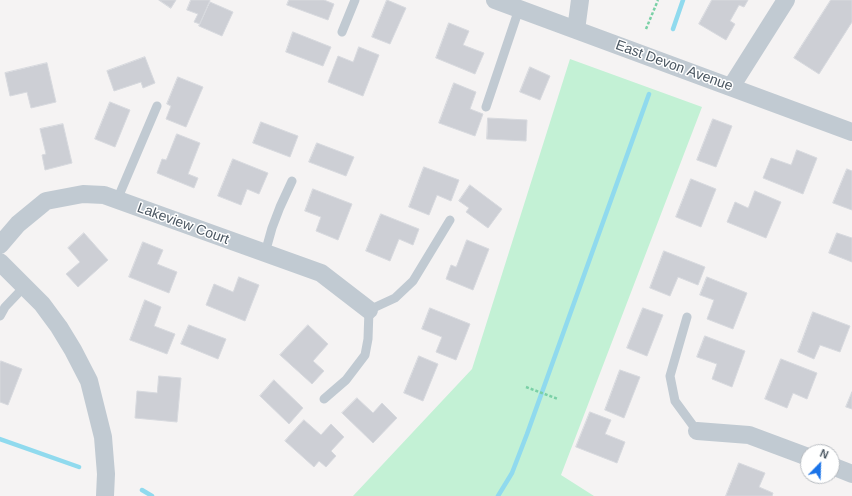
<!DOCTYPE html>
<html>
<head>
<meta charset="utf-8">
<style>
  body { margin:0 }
  #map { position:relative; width:852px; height:496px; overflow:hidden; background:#f5f3f3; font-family:Helvetica,sans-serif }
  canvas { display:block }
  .north { position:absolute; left:800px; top:444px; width:40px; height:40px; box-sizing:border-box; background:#fff; border:1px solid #b7bbc0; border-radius:50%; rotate:23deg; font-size:11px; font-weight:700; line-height:16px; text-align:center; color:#4a5661 }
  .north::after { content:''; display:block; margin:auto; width:14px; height:18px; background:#1a73e8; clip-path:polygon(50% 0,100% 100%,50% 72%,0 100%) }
</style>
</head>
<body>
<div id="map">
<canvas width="852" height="496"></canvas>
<div class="north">N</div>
</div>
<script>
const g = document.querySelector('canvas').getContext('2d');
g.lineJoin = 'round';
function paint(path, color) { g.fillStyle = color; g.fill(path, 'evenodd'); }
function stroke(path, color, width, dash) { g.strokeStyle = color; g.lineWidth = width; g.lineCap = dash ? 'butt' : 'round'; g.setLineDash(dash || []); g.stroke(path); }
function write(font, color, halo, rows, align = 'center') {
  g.font = font + ' Helvetica,sans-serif'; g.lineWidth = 3; g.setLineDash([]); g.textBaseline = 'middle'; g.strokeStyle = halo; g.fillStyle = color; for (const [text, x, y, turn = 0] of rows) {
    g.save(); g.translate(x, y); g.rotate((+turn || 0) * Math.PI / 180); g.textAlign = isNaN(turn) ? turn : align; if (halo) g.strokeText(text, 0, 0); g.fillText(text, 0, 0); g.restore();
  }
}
paint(new Path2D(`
  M570 59 702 107 561 475 594 496H353L472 369Z`), '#c3f1d5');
stroke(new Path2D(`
  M673 29 683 0
  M0 439 79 467
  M142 490 152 496
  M498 496 512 473 527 434 649 94`), '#90daee', 4.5);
const building = new Path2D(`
  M159 0H176L171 8Z
  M191 0H210L200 24 194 22 198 14 187 10Z
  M289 0H324L334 4 328 20 287 5Z
  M387 0 406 8 390 44 372 37Z
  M712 0H748L744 7 739 5 730 21 735 24 726 40 699 24Z
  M831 0H852V22L819 74 794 58Z
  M210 2 233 12 222 36 199 26Z
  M449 23 469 31 463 45 484 53 475 74 436 58Z
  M293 32 331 47 323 66 286 52Z
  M359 47 379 55 363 96 328 82 338 56 353 62Z
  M145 57 155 83 143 88 141 82 114 91 107 71Z
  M47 63 56 102 31 108 27 92 10 96 5 73Z
  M530 67 550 76 540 100 520 92Z
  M178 77 203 87 186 127 166 119 171 106 167 104Z
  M454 83 476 92 470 109 483 114 475 136 439 123Z
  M110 102 130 110 115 147 95 139Z
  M488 118 527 120 526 141 487 139Z
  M713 119 732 126 716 167 697 160Z
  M261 122 298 136 290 157 253 143Z
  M63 124 72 163 45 170 42 155 46 154 40 129Z
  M177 134 200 143 188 174 198 178 194 188 157 173 162 159 166 160Z
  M317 143 354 157 346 176 309 162Z
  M797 150 817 158 803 194 763 178 771 158 791 165Z
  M233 159 268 173 259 194 247 189 241 205 218 196Z
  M424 167 459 180 451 201 437 195 429 215 409 207Z
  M847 169 852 171V210L833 203Z
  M691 179 716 189 701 227 676 217Z
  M470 185 502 209 488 228 466 212 469 208 459 201Z
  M313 189 352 204 338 240 316 231 321 217 305 211Z
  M755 191 781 202 766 238 727 222 735 202 748 208Z
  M381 214 419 229 413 245 399 239 390 261 366 251Z
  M84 233 108 260 78 287 66 274 80 262 68 248Z
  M837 233 852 238V262L829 253Z
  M467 240 489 249 473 290 446 279 451 265 456 267Z
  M143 242 163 250 157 264 177 272 169 293 129 277Z
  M664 251 705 267 698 285 678 277 670 296 650 288Z
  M239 277 259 285 245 321 206 305 214 284 233 292Z
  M707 277 747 293 733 329 707 319 714 300 700 295Z
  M145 300 161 307 154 326 175 334 167 354 130 340Z
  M430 308 470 324 456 360 436 352 442 337 422 329Z
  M643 308 663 315 647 356 627 348Z
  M813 312 850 326 840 352 820 345 814 359 798 352Z
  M189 325 226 339 218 359 181 344Z
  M308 325 328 344 313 361 324 371 312 384 280 355Z
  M705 336 745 351 732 387 712 379 717 364 697 357Z
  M419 356 438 364 423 401 404 393Z
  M781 359 817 373 807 399 793 393 787 408 765 399Z
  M1 361 22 369 8 405 0 402V363Z
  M620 370 640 377 624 418 605 410Z
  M159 376 181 378 177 422 135 418 137 391 157 393Z
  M274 380 303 408 289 424 260 396Z
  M852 392V409L846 407Z
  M357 398 373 413 382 403 397 418 373 443 342 413Z
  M590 412 611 420 605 434 625 442 617 463 576 447Z
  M304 420 321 435 331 424 344 437 331 451 336 456 326 467 319 461 314 467 285 441Z
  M739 463 765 473 759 487 773 493 772 496H726Z`);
paint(building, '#cdcfd5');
stroke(building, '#d7d9de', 1);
stroke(new Path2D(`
  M646 29 658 0
  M526 387 558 399`), '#7ad0a6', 2.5, [3, 2]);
stroke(new Path2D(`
  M342 32 355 0
  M486 107 519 9
  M117 200 157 106
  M265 253 272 228 280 207 292 181
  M0 316 5 307 25 286
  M687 317 670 376 675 401 697 431
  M324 399 346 380 365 355 368 339 369 310 395 298 413 281 450 220`), '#c1cad2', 9);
stroke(new Path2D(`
  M495 0 852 132
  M576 30 580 0
  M731 87 786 0
  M0 245 18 224 46 201 83 194 104 195 321 273 369 310
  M0 262 42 304 59 327 73 350 89 381 103 437 106 474 105 496
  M697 431 749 435 808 457
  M832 466 852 474`), '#c1cad2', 18);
write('14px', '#4a5661', '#fff', [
  ["East Devon Avenue",674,66,20],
  ["Lakeview Court",183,224,20]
]);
</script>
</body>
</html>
